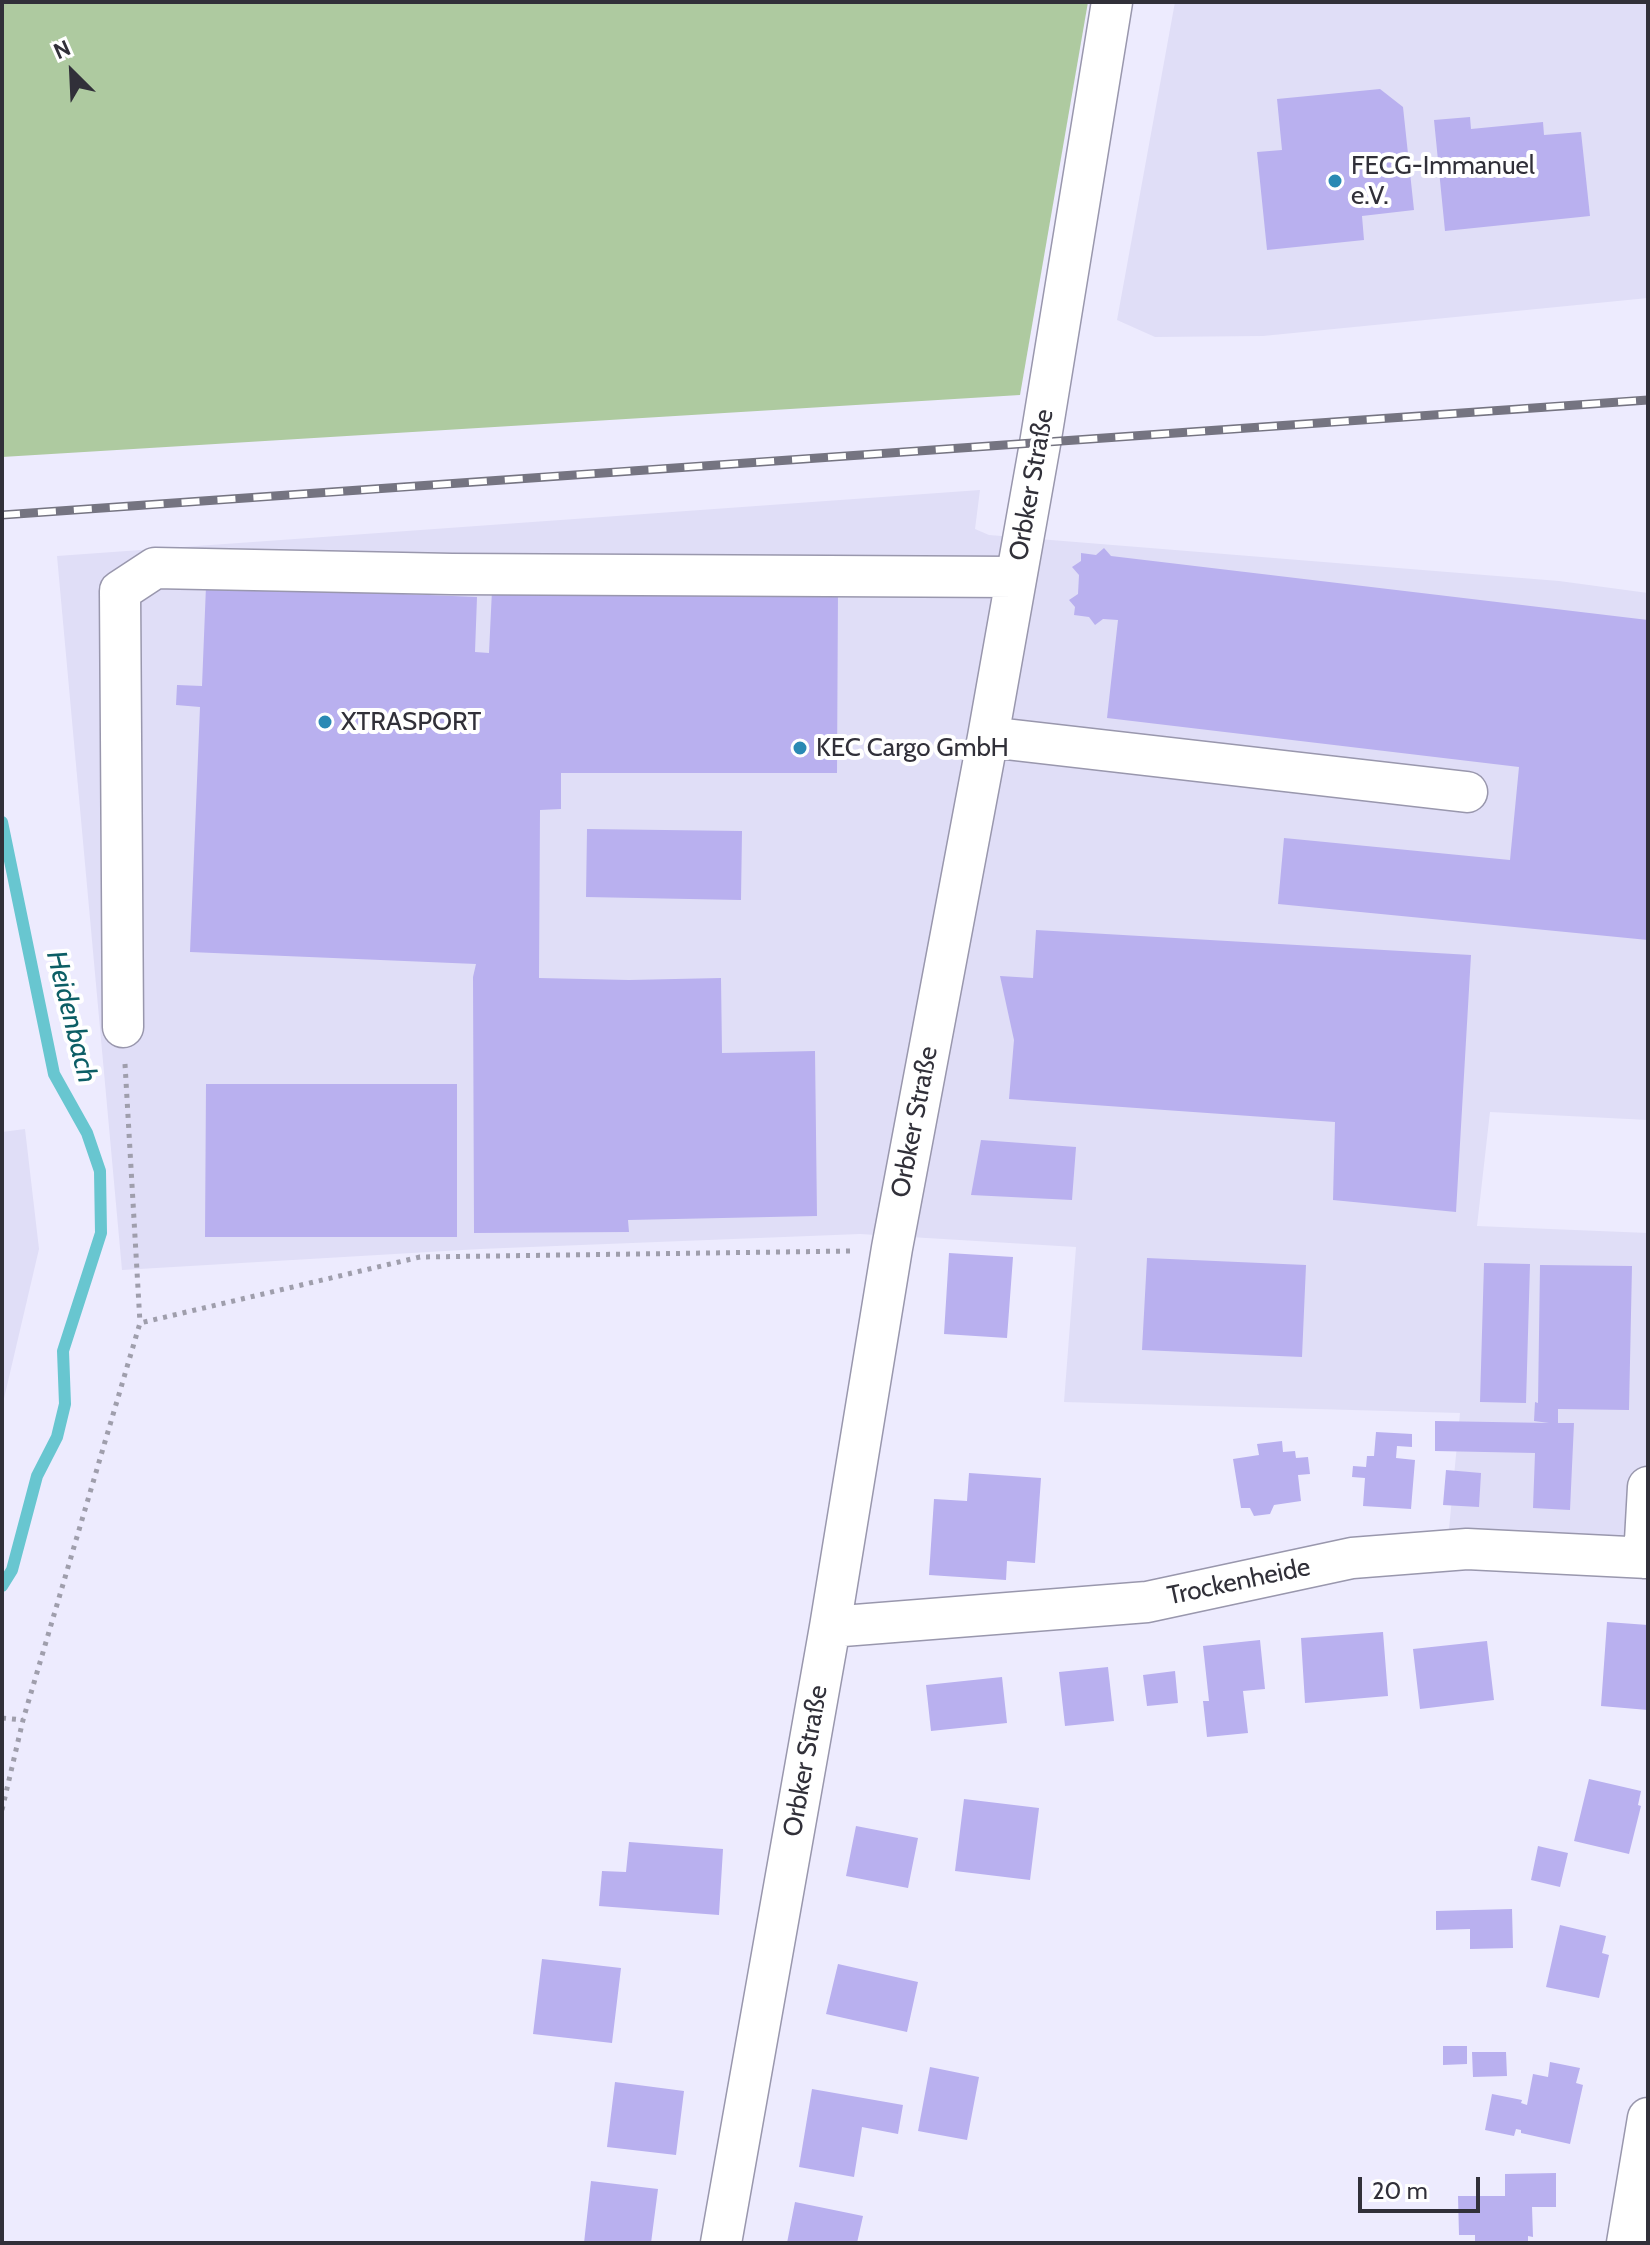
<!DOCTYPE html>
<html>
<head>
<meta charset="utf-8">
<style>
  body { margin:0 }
  #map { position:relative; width:1650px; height:2245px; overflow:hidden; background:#edebfe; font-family:Cabin,sans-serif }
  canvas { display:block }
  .frame { position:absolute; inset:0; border:4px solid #313039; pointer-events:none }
  .north { position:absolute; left:32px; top:32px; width:80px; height:80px; -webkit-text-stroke:6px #fff; paint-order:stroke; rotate:336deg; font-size:22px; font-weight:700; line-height:32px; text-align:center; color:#313039 }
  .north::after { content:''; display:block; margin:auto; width:28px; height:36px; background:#313039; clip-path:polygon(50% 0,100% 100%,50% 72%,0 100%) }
  .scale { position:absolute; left:1358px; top:2177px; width:122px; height:36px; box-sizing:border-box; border:4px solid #313039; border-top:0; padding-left:10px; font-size:24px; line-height:28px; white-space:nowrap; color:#313039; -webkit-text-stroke:6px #fff; paint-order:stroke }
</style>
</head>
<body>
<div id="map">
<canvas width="1650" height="2245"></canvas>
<div class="frame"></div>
<div class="north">N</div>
<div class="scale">20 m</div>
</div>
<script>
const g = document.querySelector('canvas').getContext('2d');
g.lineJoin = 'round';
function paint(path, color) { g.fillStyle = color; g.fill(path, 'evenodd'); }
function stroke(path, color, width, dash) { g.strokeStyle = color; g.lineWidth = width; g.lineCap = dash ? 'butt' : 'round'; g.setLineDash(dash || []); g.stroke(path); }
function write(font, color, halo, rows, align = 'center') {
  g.font = font + ' Cabin,sans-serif'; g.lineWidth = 8; g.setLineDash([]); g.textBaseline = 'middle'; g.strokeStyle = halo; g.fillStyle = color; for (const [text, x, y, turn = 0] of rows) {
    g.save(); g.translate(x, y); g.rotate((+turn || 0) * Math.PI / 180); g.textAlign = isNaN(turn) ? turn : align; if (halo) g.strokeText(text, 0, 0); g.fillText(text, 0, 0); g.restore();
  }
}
paint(new Path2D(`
  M1175 2H1648V298L1263 336 1155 337 1117 320Z
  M980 490 975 529 989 535 1559 581 1648 593V1120L1490 1112 1477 1226 1648 1233V1537L1449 1529 1460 1413 1064 1402 1076 1247 860 1234 480 1249 122 1270 57 556Z
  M25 1129 39 1249 2 1407V1132Z`), '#e0def7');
paint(new Path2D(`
  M2 2H1088L1020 395 2 457Z`), '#aecaa0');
stroke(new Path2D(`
  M2 822 54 1074 87 1133 100 1171 101 1233 63 1351 65 1404 57 1437 37 1476 12 1570 2 1586`), '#68c6d0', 12);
paint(new Path2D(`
  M1380 89 1403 107 1414 210 1362 216 1364 240 1267 250 1257 152 1282 150 1277 99Z
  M1470 117 1471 129 1543 122 1544 135 1581 132 1590 216 1445 231 1434 120Z
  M1104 548 1111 556 1648 620V940L1278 904 1284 838 1510 860 1519 767 1107 718 1118 620 1103 619 1095 625 1089 617 1074 615 1075 607 1069 600 1078 594 1079 575 1072 567 1081 561V553L1096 555Z
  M206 586 477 597 475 652 489 653 492 590H838L837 773H561V809L540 810 539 978 629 980 721 978 722 1053 815 1051 817 1216 628 1220 629 1232 474 1233 473 977 476 964 190 952 200 707 176 705 177 685 202 686Z
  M587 829 742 831 741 900 586 897Z
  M1036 930 1471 955 1456 1212 1333 1200 1335 1122 1009 1099 1014 1040 1000 976 1033 978Z
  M206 1084H457V1237H205Z
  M981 1140 1076 1147 1072 1200 971 1195Z
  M949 1253 1013 1257 1007 1338 944 1334Z
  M1147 1258 1306 1265 1302 1357 1142 1350Z
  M1484 1263 1530 1264 1526 1403 1480 1402Z
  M1540 1265 1632 1266 1629 1410 1558 1409V1423H1574L1570 1510 1533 1508 1535 1453 1435 1451V1421L1549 1423 1534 1421 1535 1402 1538 1403Z
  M1376 1432 1412 1434V1447L1397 1446 1396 1458 1415 1460 1411 1509 1363 1506 1365 1478 1352 1477 1353 1466 1366 1467 1367 1456H1374Z
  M1282 1441 1283 1452 1295 1451 1296 1458 1308 1457 1310 1474 1298 1475 1301 1501 1274 1505 1270 1514 1254 1516 1250 1508H1241L1233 1459 1259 1455 1257 1444Z
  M1446 1470 1481 1473 1479 1507 1443 1505Z
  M969 1473 1041 1478 1035 1563 1007 1561 1006 1580 929 1575 934 1499 967 1501Z
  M1607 1622 1648 1625V1710L1601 1706Z
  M1383 1632 1388 1696 1305 1703 1301 1638Z
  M1260 1640 1265 1689 1243 1691 1248 1733 1207 1737 1203 1701H1209L1203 1646Z
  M1487 1641 1494 1700 1420 1709 1413 1649Z
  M1108 1667 1114 1721 1065 1726 1059 1672Z
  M1175 1671 1178 1703 1147 1706 1143 1675Z
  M1002 1677 1007 1723 931 1731 926 1685Z
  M1589 1779 1641 1791 1638 1805 1641 1806 1629 1854 1574 1841Z
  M964 1799 1039 1808 1030 1880 955 1871Z
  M856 1826 918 1838 908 1888 846 1876Z
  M629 1842 723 1849 719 1915 599 1906 602 1871 626 1872Z
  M1538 1846 1568 1853 1560 1887 1531 1880Z
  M1512 1909 1513 1948 1470 1949V1929L1436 1930V1911Z
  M1560 1925 1606 1936 1602 1953 1609 1955 1599 1998 1546 1987Z
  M542 1959 621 1968 612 2043 533 2034Z
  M838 1964 918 1982 907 2032 826 2014Z
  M1443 2046H1467V2064L1443 2065Z
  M1472 2052H1506L1507 2076 1473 2077Z
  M1550 2062 1580 2068 1576 2083 1583 2085 1570 2144 1521 2133V2130L1516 2129 1514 2136 1485 2130 1492 2094 1522 2100 1521 2103 1527 2105 1533 2074 1548 2077Z
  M930 2067 979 2077 967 2140 918 2131Z
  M615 2082 684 2091 676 2155 607 2147Z
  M812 2089 903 2105 898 2134 862 2127 854 2177 799 2167Z
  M1556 2173V2207H1532L1533 2237 1528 2236V2243H1475V2235H1459L1458 2196H1505V2174Z
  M591 2181 658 2189 651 2243H584Z
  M795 2202 863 2216 857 2243H787Z`), '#b9b0ef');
const minor = new Path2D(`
  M988 737 1467 792
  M123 1027 120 591 155 568 452 574 1015 577
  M1644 1558 1648 1487
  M830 1627 1147 1602 1352 1558 1467 1549 1648 1558
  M721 2243 830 1627 892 1248 988 737 1040 444 1112 2
  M1627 2243 1648 2118`);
stroke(minor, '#9997ad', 43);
stroke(new Path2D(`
  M125 1064 140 1323
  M2 1718 23 1720
  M2 1810 23 1720 140 1323 420 1257 851 1251`), '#9f9eac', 5, [4, 6]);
stroke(minor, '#fff', 40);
const rail = new Path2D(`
  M2 515 1648 400`);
stroke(rail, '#757481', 9);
stroke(rail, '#fff', 6, [18]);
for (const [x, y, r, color] of [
  [1335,181,8,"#2a89b4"],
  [325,722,8,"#2a89b4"],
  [800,748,8,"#2a89b4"]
]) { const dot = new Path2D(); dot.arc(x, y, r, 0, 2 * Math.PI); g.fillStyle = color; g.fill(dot); stroke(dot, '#fff', 3); }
write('26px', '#313039', '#fff', [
  ["FECG-Immanuel",1351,166],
  ["e.V.",1351,196],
  ["XTRASPORT",341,722],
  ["KEC Cargo GmbH",816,748]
], 'left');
write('26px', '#313039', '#fff', [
  ["Orbker Straße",1032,485,-80],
  ["Orbker Straße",915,1122,-79],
  ["Trockenheide",1239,1582,-12],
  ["Orbker Straße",806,1761,-80]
]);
write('italic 28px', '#0c5e65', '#fff', [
  ["Heidenbach",71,1017,76]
]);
</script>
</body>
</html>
